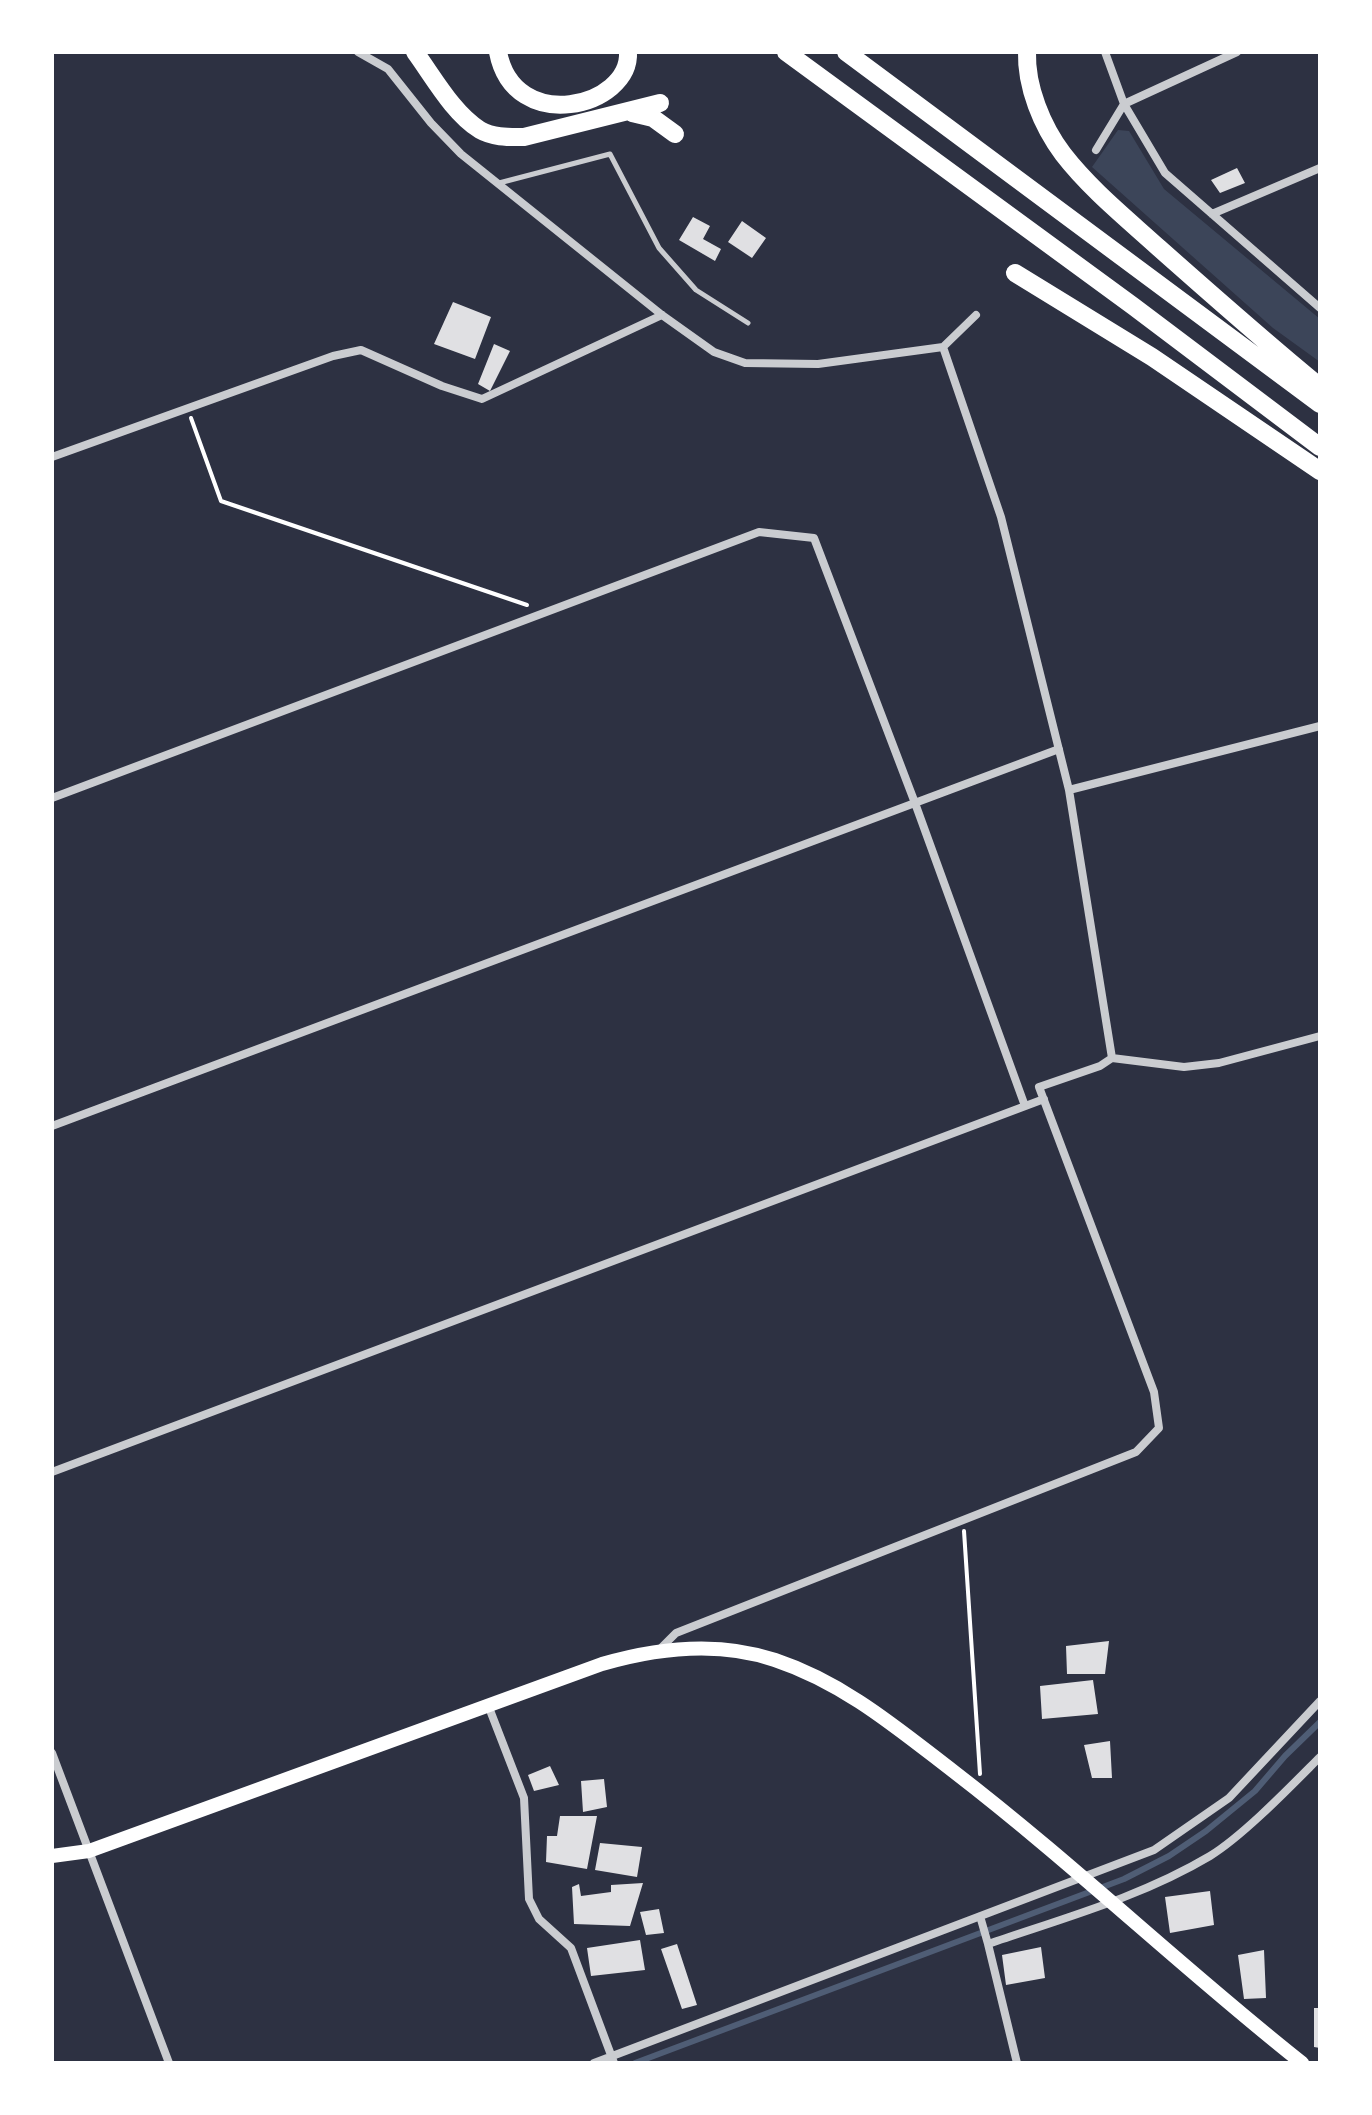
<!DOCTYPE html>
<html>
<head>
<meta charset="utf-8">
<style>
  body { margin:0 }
  #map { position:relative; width:1372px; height:2115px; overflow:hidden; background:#2d3142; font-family:"DejaVu Sans",sans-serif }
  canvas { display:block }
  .frame { position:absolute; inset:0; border:54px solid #fff; pointer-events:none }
</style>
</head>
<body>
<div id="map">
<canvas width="1372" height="2115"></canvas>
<div class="frame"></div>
</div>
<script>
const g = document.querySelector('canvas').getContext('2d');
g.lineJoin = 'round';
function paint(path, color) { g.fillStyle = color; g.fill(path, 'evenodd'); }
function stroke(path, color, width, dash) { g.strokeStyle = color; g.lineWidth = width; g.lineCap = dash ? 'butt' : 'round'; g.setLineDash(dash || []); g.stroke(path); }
paint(new Path2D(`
  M1118 130 1129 131 1164 189 1320 319V362L1273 328 1092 167Z`), '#3c4559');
stroke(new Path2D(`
  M635 2063 1124 1879 1169 1856 1206 1831 1255 1791 1285 1756 1320 1722`), '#4f5d75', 6);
paint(new Path2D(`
  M1237 168 1245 183 1220 193 1211 180Z
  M693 217 710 226 703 239 721 249 715 261 679 240Z
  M742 221 766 238 752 258 728 242Z
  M453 302 491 317 475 359 434 344Z
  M494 344 510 351 490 391 478 384Z
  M1109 1641 1105 1674H1067L1066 1646Z
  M1093 1680 1098 1714 1042 1719 1040 1686Z
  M1110 1741 1112 1778H1092L1084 1745Z
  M550 1766 559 1785 534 1791 528 1775Z
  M604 1779 607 1807 583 1812 581 1781Z
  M560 1816H597L587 1869 546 1862 547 1836H557Z
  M600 1843 642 1847 637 1877 595 1870Z
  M643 1883 630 1926 574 1924 572 1887 579 1884 581 1896 611 1892V1885Z
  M1210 1891 1214 1925 1170 1933 1165 1897Z
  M659 1909 664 1933 646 1935 640 1912Z
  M640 1940 645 1970 591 1976 587 1948Z
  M677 1944 697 2005 682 2009 661 1949Z
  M1041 1947 1045 1978 1006 1985 1002 1955Z
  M1264 1950 1266 1998 1244 1999 1238 1955Z
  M1314 2008H1320V2048L1314 2047Z`), '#e0e0e3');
stroke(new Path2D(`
  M191 418 221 501 527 605
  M964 1531 980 1774`), '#fff', 4);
stroke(new Path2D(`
  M499 183 610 154 659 248 696 290 748 323`), '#caccd0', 5);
stroke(new Path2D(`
  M358 52 388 69 431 123 461 154 662 315 714 352 745 363 818 364 943 347 976 315
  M1105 52 1124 104 1165 173 1320 308
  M1096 150 1124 104 1237 52
  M1212 214 1320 168
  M943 347 1001 517 1069 790 1112 1058
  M52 457 333 356 361 350 442 386 482 399 662 315
  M1069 790 1320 726
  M52 798 759 532 814 538 915 803 1025 1106
  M52 1126 1059 749
  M52 1472 1044 1099
  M658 1651 676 1633 1136 1452 1159 1428 1154 1392 1039 1087 1100 1066 1112 1058 1184 1067 1219 1063 1320 1036
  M488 1705 524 1798 529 1899 539 1919 571 1948 614 2063
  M52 1753 169 2063
  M980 1916 988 1944
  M594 2063 1154 1850 1229 1798 1320 1701
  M1017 2063 988 1944C1064 1918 1141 1897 1210 1856 1244 1835 1291 1786 1320 1757`), '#caccd0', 8);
stroke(new Path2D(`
  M52 1856 89 1851 602 1664C657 1648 719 1641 775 1660 844 1683 897 1728 953 1771 1074 1864 1183 1969 1302 2063`), '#fff', 14);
stroke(new Path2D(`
  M415 52C434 78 453 113 480 130 494 138 510 137 524 137L660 103
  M498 52C514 136 631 107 628 52
  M786 52 1133 306 1320 447
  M846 52 1320 404
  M1027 52C1026 87 1042 126 1063 154 1090 189 1126 218 1159 248 1212 295 1265 342 1320 387
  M632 113 653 118 675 134
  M1015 273 1152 357 1320 471`), '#fff', 18);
</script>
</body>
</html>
